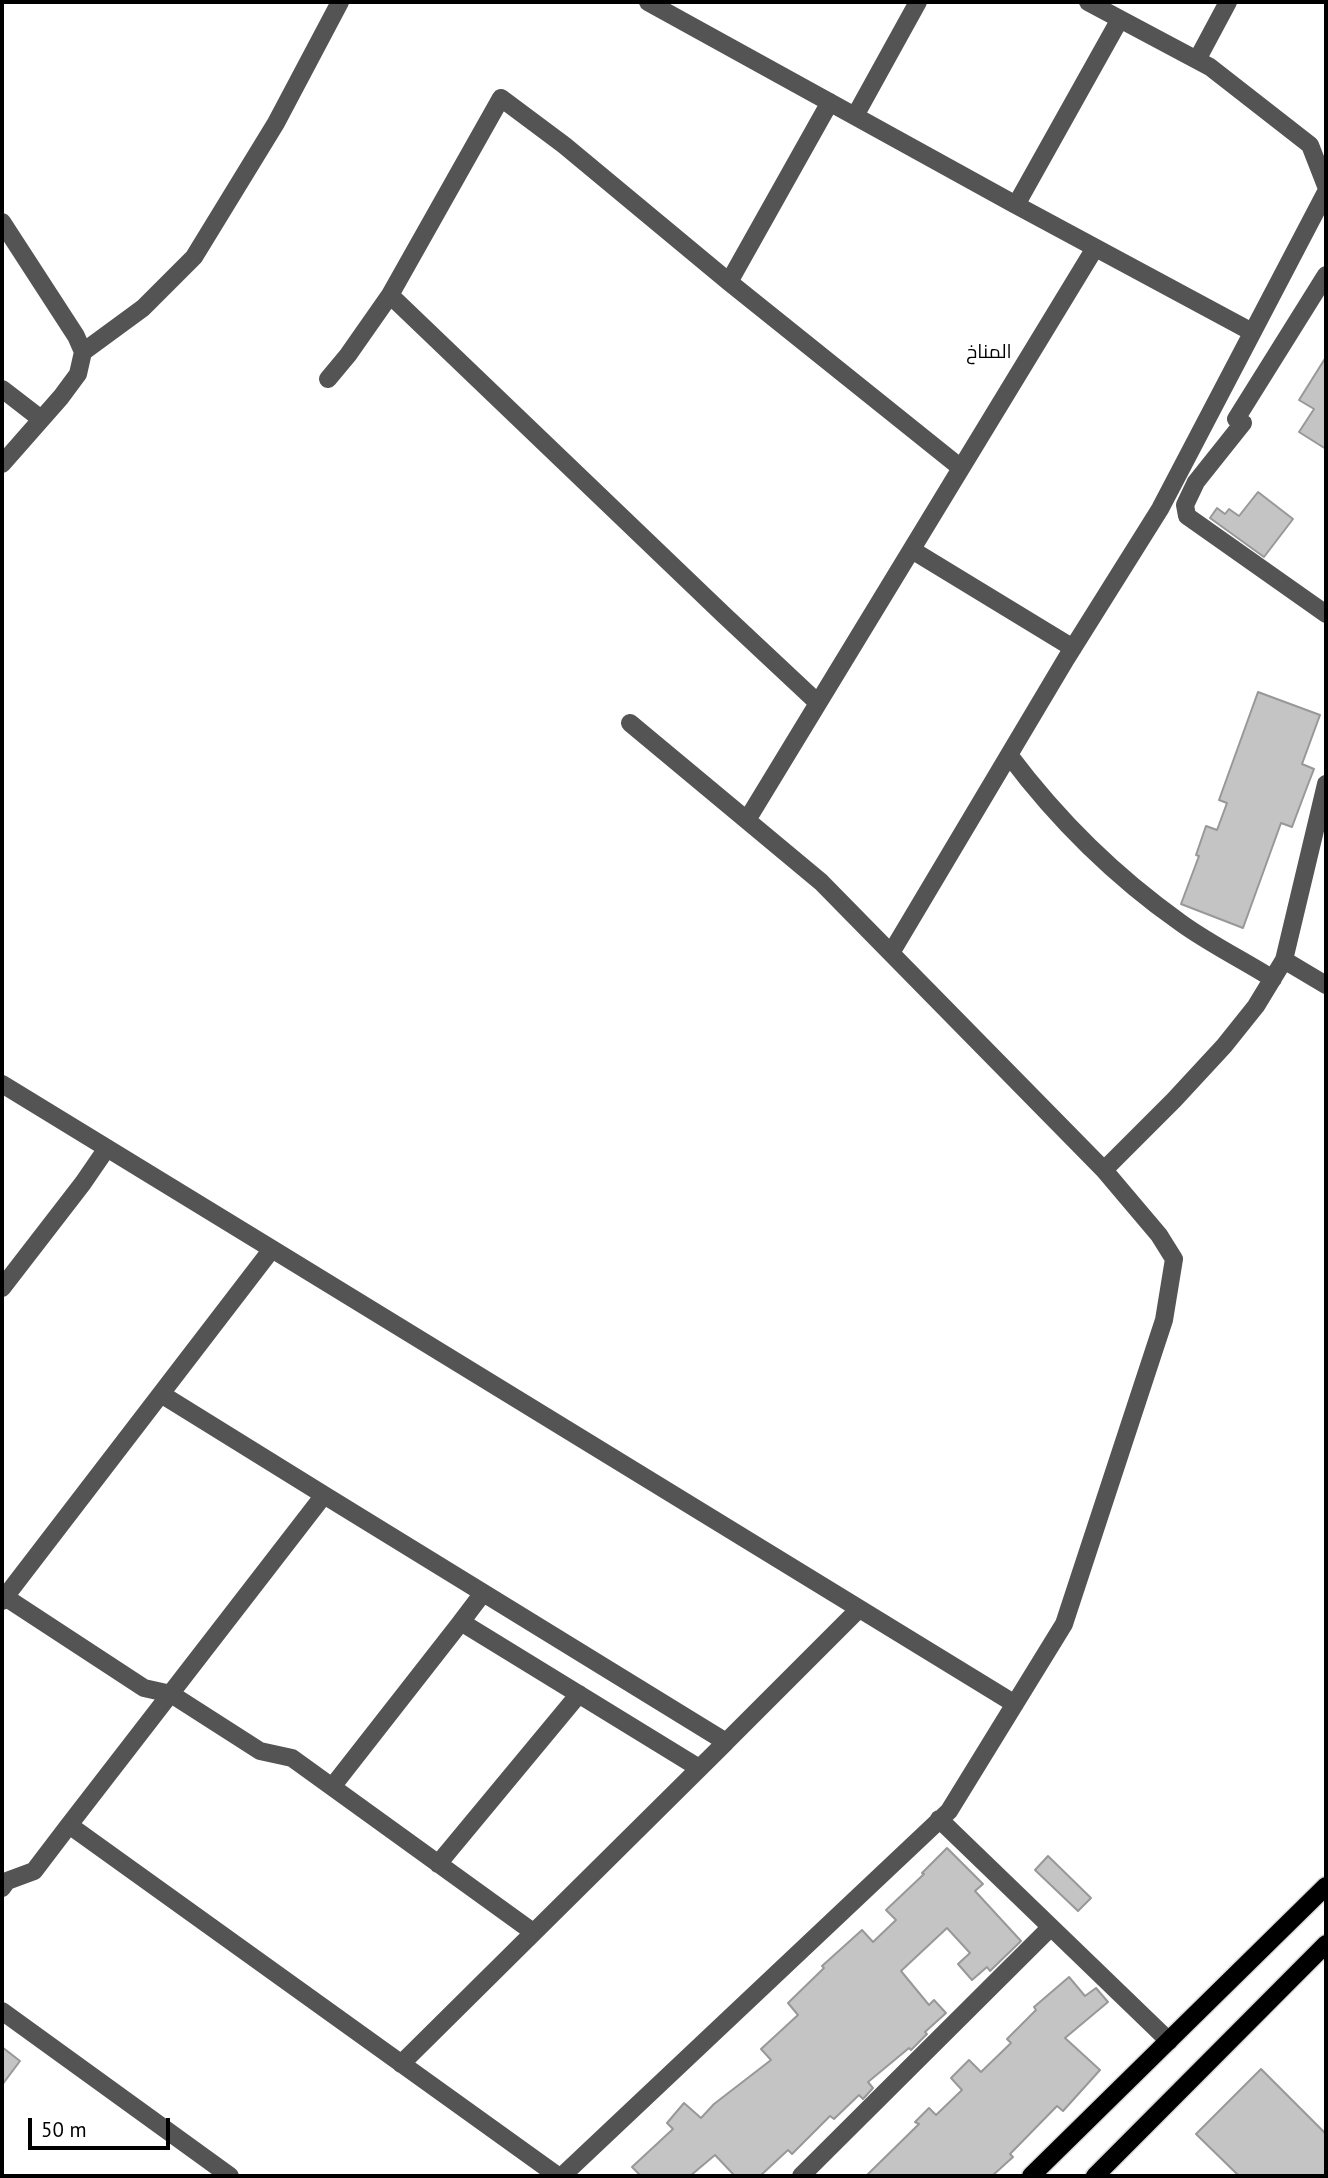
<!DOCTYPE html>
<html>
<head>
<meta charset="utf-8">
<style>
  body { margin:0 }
  #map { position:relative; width:1328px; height:2178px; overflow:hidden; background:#fff; font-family:"PT Sans",sans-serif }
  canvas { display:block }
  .frame { position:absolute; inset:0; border:4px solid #000; pointer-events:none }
  .scale { position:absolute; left:28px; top:2118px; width:142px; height:32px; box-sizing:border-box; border:4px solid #000; border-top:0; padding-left:9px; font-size:21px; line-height:24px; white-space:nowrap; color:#000; -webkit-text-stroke:5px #fff; paint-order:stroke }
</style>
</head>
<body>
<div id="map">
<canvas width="1328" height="2178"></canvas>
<div class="frame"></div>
<div class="scale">50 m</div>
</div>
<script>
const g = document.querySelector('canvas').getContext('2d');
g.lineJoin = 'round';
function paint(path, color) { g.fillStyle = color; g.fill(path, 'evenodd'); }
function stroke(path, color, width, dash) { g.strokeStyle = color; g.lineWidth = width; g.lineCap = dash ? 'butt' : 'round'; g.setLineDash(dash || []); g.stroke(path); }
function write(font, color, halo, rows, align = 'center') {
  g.font = font + ' "PT Sans",Cairo,sans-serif'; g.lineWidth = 7; g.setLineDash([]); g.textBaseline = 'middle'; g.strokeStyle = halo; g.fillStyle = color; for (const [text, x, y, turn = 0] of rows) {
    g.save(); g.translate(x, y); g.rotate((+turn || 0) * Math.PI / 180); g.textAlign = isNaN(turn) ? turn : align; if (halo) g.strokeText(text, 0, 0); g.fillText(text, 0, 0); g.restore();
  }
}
const building = new Path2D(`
  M1326 357V449L1299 432 1314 409 1299 400Z
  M1258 492 1293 519 1264 557 1210 518 1217 508 1225 514 1229 509 1239 516Z
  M1258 692 1320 715 1302 764 1314 769 1307 787 1292 827 1281 823 1243 928 1181 904 1199 856 1196 855 1206 826 1217 830 1227 803 1219 800Z
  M947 1848 983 1884 975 1891 1021 1941 990 1971 987 1967 972 1980 958 1964 970 1953 947 1928 901 1971 929 2005 934 2000 946 2013 925 2032 927 2034 911 2050 909 2048 868 2082 873 2088 863 2099 859 2095 834 2119 830 2116 792 2154 788 2150 760 2176H735L715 2155 690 2176H641L632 2167 673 2129 667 2123 684 2103 701 2118 714 2104 771 2060 761 2049 798 2015 788 2003 824 1968 822 1966 862 1930 873 1942 896 1920 886 1910 924 1874 922 1873Z
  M1048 1856 1091 1898 1078 1911 1035 1870Z
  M1069 1977 1085 1996 1096 1988 1108 2002 1065 2038 1100 2070 1063 2111 1057 2106 1010 2154 1013 2157 992 2176H866L919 2124 915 2122 929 2108 936 2115 962 2090 951 2078 969 2060 981 2072 1011 2043 1007 2039 1036 2010 1034 2007Z
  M2 2047 20 2061 2 2085Z
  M1261 2069 1326 2134V2176H1239L1196 2134Z`);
paint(building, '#c4c4c4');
stroke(building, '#989898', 2);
const major = new Path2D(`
  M1031 2176 1326 1886
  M1095 2176 1326 1944`);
stroke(major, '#dbdbdb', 21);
stroke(new Path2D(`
  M648 2 1016 205
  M1088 2 1210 67 1310 145 1326 186
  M1120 19 1016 205 1252 332
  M1197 60 1228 2
  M855 116 918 2
  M2 222 76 336 83 352 78 374 61 397 2 464
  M1326 275 1236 419 1243 423 1196 482 1185 505 1187 516 1326 614
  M729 282 830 102
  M390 295 501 98 564 145 729 282 961 468
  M83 352 143 308 194 257 276 123 340 2
  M328 379 348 355 390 295 724 615 818 703
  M2 389 41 419
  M912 550 1073 648
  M630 723 821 882 1104 1170
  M1009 755C1057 819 1116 877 1181 923 1210 944 1243 960 1273 979
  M747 820 1095 248
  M891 953 1066 659 1160 509 1326 192
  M1284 960 1326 985
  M2 1084 272 1249 2 1601
  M272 1249 1015 1704
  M2 1288 83 1183 107 1148
  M161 1394 324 1495
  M2 1595 144 1688 171 1694 260 1751 292 1758 533 1932
  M461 1622 483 1593
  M726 1742 859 1609
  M332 1787 461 1622 699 1768
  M939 1819 1169 2041
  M438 1864 579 1694
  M2 1888 7 1881 34 1871 69 1825
  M2 2011 230 2176
  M401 2064 726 1742 324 1495 69 1825 558 2176
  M562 2176 949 1811 1064 1624 1164 1320 1174 1259 1159 1235 1104 1170 1174 1100 1224 1046 1256 1006 1284 960 1326 784
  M801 2176 1051 1927`), '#545454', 18);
stroke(major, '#000', 18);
write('19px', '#000', '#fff', [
  ["المناخ",989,353]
]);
</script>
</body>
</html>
